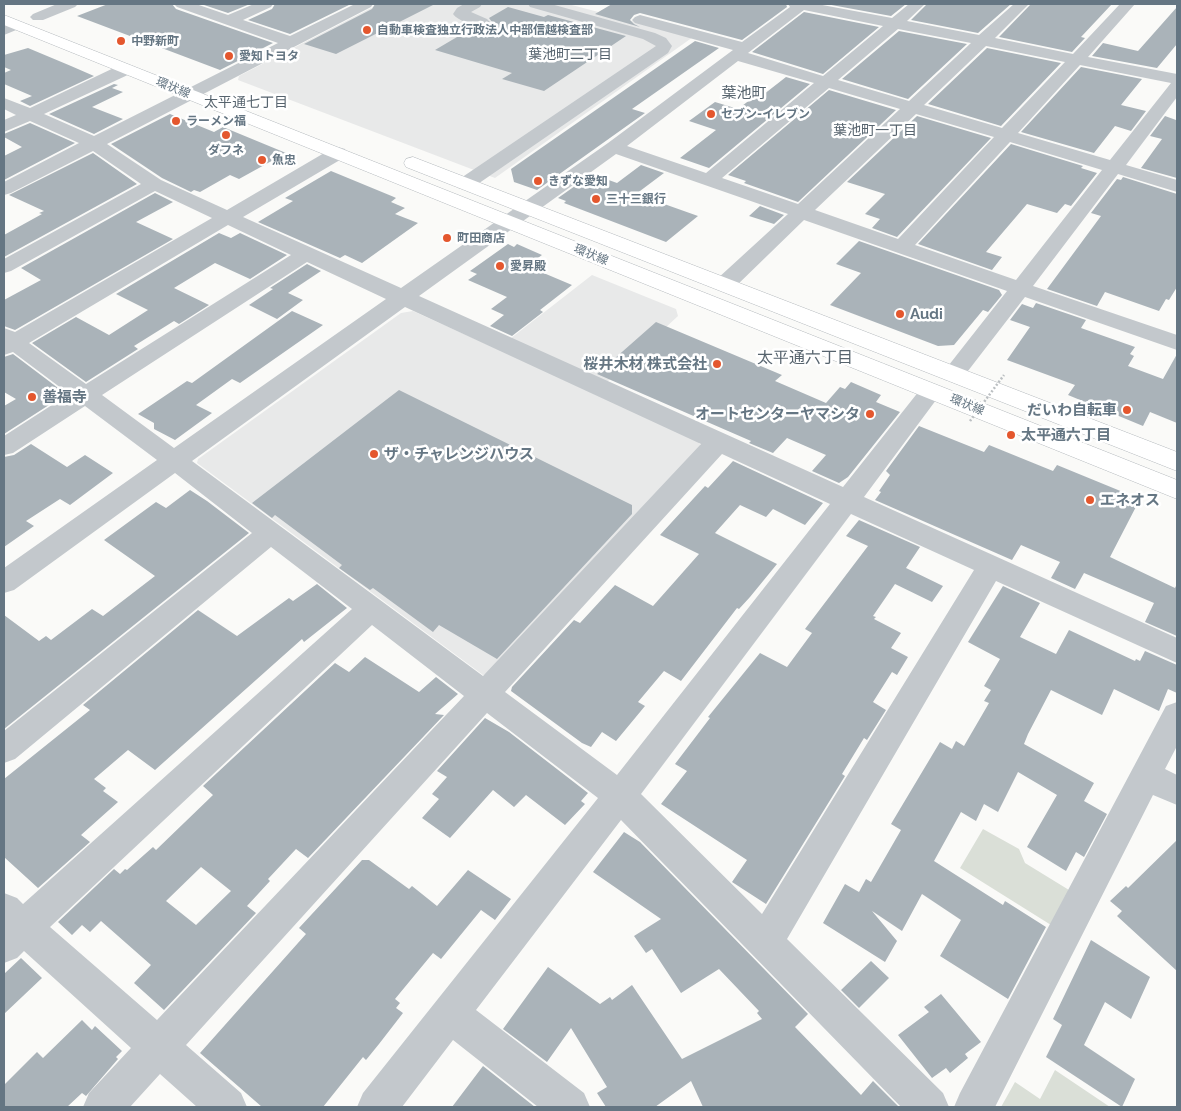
<!DOCTYPE html>
<html>
<head>
<meta charset="utf-8">
<style>
  body { margin:0 }
  #map { position:relative; width:1181px; height:1111px; overflow:hidden; background:#fafaf8; font-family:Raleway,sans-serif }
  canvas { display:block }
  .frame { position:absolute; inset:0; border:5px solid #657683; pointer-events:none }
</style>
</head>
<body>
<div id="map">
<canvas width="1181" height="1111"></canvas>
<div class="frame"></div>
</div>
<script>
const g = document.querySelector('canvas').getContext('2d');
g.lineJoin = 'round';
function paint(path, color) { g.fillStyle = color; g.fill(path, 'evenodd'); }
function stroke(path, color, width, dash) { g.strokeStyle = color; g.lineWidth = width; g.lineCap = dash ? 'butt' : 'round'; g.setLineDash(dash || []); g.stroke(path); }
function write(font, color, halo, rows, align = 'center') {
  g.font = font + ' Raleway,"Noto Sans JP",sans-serif'; g.lineWidth = 5; g.setLineDash([]); g.textBaseline = 'middle'; g.strokeStyle = halo; g.fillStyle = color; for (const [text, x, y, turn = 0] of rows) {
    g.save(); g.translate(x, y); g.rotate((+turn || 0) * Math.PI / 180); g.textAlign = isNaN(turn) ? turn : align; if (halo) g.strokeText(text, 0, 0); g.fillText(text, 0, 0); g.restore();
  }
}
paint(new Path2D(`
  M379 4H568L693 37 495 178 238 80 239 76Z
  M592 275 676 309 678 316 594 394 698 441 702 448 491 674 483 675 197 463 198 459 401 313 413 311 497 349Z`), '#e8e9e9');
paint(new Path2D(`
  M983 829 1019 849 1025 863 1069 890 1051 925 960 868Z
  M1055 1070 1110 1107H1001L1015 1082 1040 1099Z`), '#dadfd7');
paint(new Path2D(`
  M108 4H172L176 9 273 43 220 70 77 16Z
  M201 4H250L228 13Z
  M275 4H351L290 34 248 20 272 9Z
  M375 4H435L336 54 304 44 372 9Z
  M612 4H786L787 7 742 40 640 13 634 15 630 20 634 24 640 27 595 14Z
  M826 4H906L891 16Z
  M927 4H1011L978 33 911 20Z
  M1031 4H1112L1081 37 1085 38 1072 52 999 37Z
  M508 7 544 17 548 15 626 36 544 91 502 79 512 73 435 50 474 27 488 26 492 22 489 18Z
  M1177 7V44L1157 68 1092 56 1103 43 1138 51Z
  M804 12 879 27 823 74 752 52Z
  M899 31 967 44 908 99 842 79Z
  M695 41 719 48 632 109 645 113 537 190 514 182 511 169Z
  M28 48 71 66 94 76 30 106 20 101 32 96 4 84V73L11 70 4 67V55Z
  M987 48 1061 63 1001 126 928 104Z
  M1081 67 1142 79 1121 105 1146 111 1131 131 1115 126 1094 153 1021 132Z
  M786 77 810 84 709 168 680 158 716 130 689 121 715 102 738 109 755 96 759 98Z
  M114 84 118 85 112 88 123 92 92 107 123 119 94 134 49 114Z
  M829 90 896 110 798 202 744 183 746 181 728 175Z
  M170 114 214 132 223 127 286 153 239 179 230 175 200 192 194 190 191 192 162 178 111 144Z
  M917 116 991 138 897 237 872 228 880 219 865 214 885 194 847 182Z
  M1165 116 1176 120 1177 118V178L1141 168 1162 139 1150 136Z
  M30 123 75 143 4 180V156L22 147 4 137V134Z
  M1011 144 1083 166 1081 168 1097 173 1071 206 1065 204 1057 213 1027 204 986 252 1002 257 992 270 918 244Z
  M93 153 137 184 4 257V235L42 214 39 213 44 211 9 195Z
  M641 165 664 173 636 194 698 216 666 242 564 203 566 201 558 198 592 174 617 183Z
  M331 171 394 197 396 198 391 202 405 208 395 214 418 223 362 263 345 255 340 258 258 222 293 201 285 198Z
  M1123 177 1177 194V287L1169 300 1166 299 1159 311 1105 292 1097 306 1047 289 1101 216 1091 213 1117 179 1121 180Z
  M155 193 173 202 136 222 173 239 15 330 4 326V300L41 280 21 268Z
  M760 206 784 215 774 224 749 216Z
  M219 233 231 238 240 233 287 255 250 279 215 263 174 288 209 305 179 324 174 321 134 346 138 349 86 382 32 343 76 317 109 335 148 310 116 294Z
  M859 241 999 290 1002 295 988 312 983 310 954 345 938 346 830 305 861 273 836 264Z
  M508 244 514 247 517 244 542 255 527 266 572 285 540 310 543 312 512 336 490 326 504 315 491 309 507 297 468 280 477 274 470 271Z
  M307 264 321 271 288 293 303 300 277 319 249 305 273 289 270 288Z
  M1036 303 1086 320 1081 328 1135 347 1130 354 1134 356 1128 366 1163 379 1177 354V423L1150 412 1143 426 1068 395 1075 385 1007 360 1030 327 1010 320 1022 304 1033 308Z
  M292 311 323 325 240 383 232 379 196 405 212 413 175 440 154 429V423L138 414 187 381 192 383Z
  M656 322 782 375 775 381 826 403 840 387 845 389 851 382 881 395 876 402 900 412 848 477 839 483 812 471 826 455 787 438 773 453 749 443 751 441 597 374Z
  M13 354 66 394 4 434V406L16 399 4 392V357Z
  M399 390 632 505V514L497 659 439 625 433 632 373 588 370 590 339 568 342 565 275 515 272 518 252 503Z
  M919 426 984 452 989 445 1053 471 1057 465 1140 499 1110 557 1175 588 1177 584V636L1145 622 1154 603 1084 573 1075 589 1051 578 1060 562 1021 545 1012 560 875 500 881 492 879 491 890 475 886 471Z
  M31 444 67 467 85 455 113 473 70 505 60 499 26 521 34 526 4 547V457L14 455Z
  M733 461 823 503 805 525 773 509 766 517 740 505 715 533 777 564 750 597 739 609 737 608 681 681 664 671 638 702 645 706 616 741 602 732 591 747 582 743 511 691 512 687 574 620 580 623 615 585 653 606 699 554 660 535 705 486 708 488Z
  M190 490 207 501 249 533 4 729V615L39 641 46 636 51 640 92 609 103 616 155 576 104 540 156 502 166 508Z
  M859 520 920 547 906 568 943 586 932 602 895 584 873 616 876 617 874 619 901 633 891 648 908 657 897 675 892 672 873 702 886 710 867 740 864 738 842 774 845 776 766 904 732 882 747 860 661 804 687 771 675 764 710 718 708 717 760 653 787 667 812 633 805 629 868 546 846 536Z
  M317 584 347 608 304 642 302 639 155 770 128 750 94 779 106 788 103 791 118 802 81 835 90 842 38 888 4 857V779L90 710 83 705 198 610 237 636 289 598 293 601Z
  M1003 586 1040 603 1020 637 1056 654 1069 630 1135 661 1136 659 1140 661 1145 651 1177 665V693L1168 689 1159 711 1114 689 1102 715 1051 690 1028 734 1024 744 1094 783 1084 801 1107 814 1084 857 1076 852 1066 871 1027 847 1057 795 1018 772 998 812 984 804 976 821 961 812 934 861 1003 905 1005 901 1046 927 1008 999 940 956 961 920 922 894 902 931 872 911 897 941 885 962 823 923 845 884 859 892 866 879 871 882 901 830 891 824 940 742 952 749 956 741 964 746 989 703 984 701 991 690 984 686 1000 659 968 642Z
  M365 657 419 692 436 677 458 694 435 714 444 715 308 858 296 849 268 879 270 881 247 906 256 913 164 1010 134 983 151 965 101 921 90 932 82 925 72 935 58 922 114 869 120 874 125 869 127 870 153 847 156 850 213 795 203 786 335 663 349 672ZM201 867 231 891 196 925 166 901Z
  M485 718 509 732 588 793 581 801 585 804 565 825 526 795 514 807 493 790 450 838 422 818 439 799 432 794 447 777 437 771Z
  M624 832 640 842 808 1014 795 1027 861 1095 873 1081 899 1107H703L691 1081 655 1107H606L597 1093 607 1087 571 1028 547 1062 503 1029 548 967 600 1004 610 997 612 1000 632 985 682 1059 762 1019 757 1013 759 1011 719 969 681 993 652 949 646 953 634 936 661 919 593 872Z
  M1177 840V971L1117 916 1122 911 1110 901 1126 886 1128 888Z
  M362 860H369L409 889 412 886 437 906 468 870 511 899 495 920 481 910 441 959 433 953 395 999 400 1003 396 1008 403 1013 379 1044 366 1060 363 1057 323 1107H262L200 1053 306 934 299 928Z
  M1091 940 1150 977 1131 1019 1105 1002 1084 1045 1135 1079 1122 1107 1046 1057 1062 1025 1053 1019Z
  M21 958 42 978 4 1014V974Z
  M871 961 889 978 859 1008 841 990Z
  M941 994 981 1042 965 1054 968 1058 950 1073 946 1068 932 1078 898 1035 929 1012 924 1007Z
  M82 1020 92 1030 95 1026 122 1051 116 1057 118 1059 86 1096 82 1093 67 1107H4V1085L37 1052 43 1058Z
  M483 1066 535 1107H452Z`), '#aab3b9');
const major = new Path2D(`
  M4 15 1177 480V499L4 25Z
  M413 157 1177 452V471L406 167 404 163 406 159Z`);
stroke(major, '#b5babe', 1);
paint(new Path2D(`
  M57 4H78L75 7 43 20H33L30 17 33 14Z
  M174 4H196L228 15 254 4H273L271 7 243 20 290 36 355 4H373L371 7 107 144 161 180 227 210 331 149 338 147 345 149 347 153 345 157 243 217 401 288 608 143 733 50 635 23 632 20 635 17 640 15 742 42 790 7 788 4H817L892 18 909 4H925L907 21 979 35 1014 4H1029L995 38 1073 54 1120 4H1135L1088 57 1177 74V97L1126 165 1177 180V192L1118 174 1033 286 1177 335V350L1025 297 961 380 953 382 945 380 941 375 945 370 1007 291 804 220 733 289 725 290 717 289 714 284 717 279 788 214 616 154 419 296 843 487 923 386 931 383 939 386 943 391 939 396 864 497 1177 638V663L996 581 787 939 943 1093 949 1107H901L621 820 476 1010 584 1093 590 1107H538L453 1040 402 1107H357L363 1093 598 798 487 713 186 1045 241 1093 247 1107H197L160 1074 130 1107H83L89 1093 131 1048 24 951 17 958 4 963V893L17 898 23 904 352 609 271 547 15 759 4 763V731L252 533 175 473 14 590 4 593V568L157 460 85 406 13 453 4 455V436L69 394 13 352 4 355V328L15 332 212 218 155 191 11 271 4 273V259L141 184 93 151 11 193 4 195V182L79 143 30 121 4 132V120L16 115 4 109V98L30 108 120 65H132L134 69 132 73 44 114 94 136 278 43 177 7ZM804 10 883 26 823 76 748 53ZM898 29 971 43 909 101 838 80ZM986 46 1065 62 1002 128 924 105ZM738 61 814 83 706 173 627 146ZM1080 65 1171 83 1110 160 1018 133ZM829 88 900 109 798 204 722 178ZM916 114 994 137 898 239 815 210ZM1010 142 1102 170 1016 280 915 245ZM228 225 291 255 86 384 29 343ZM307 262 386 299 174 448 102 395ZM405 307 701 444 483 676 192 461ZM722 454 830 504 617 775 505 692ZM851 514 974 570 762 914 641 794ZM372 625 464 696 157 1020 50 927Z
  M464 4H482L480 7 471 12 487 19 490 22 487 25C478 28 459 22 453 14L457 8Z
  M528 4H551L655 33 666 38 672 46 668 53 472 188 465 190 458 188 455 184 458 180 656 46 643 39 530 7Z
  M16 20 21 22 24 25 21 28 4 35V25Z
  M1177 702V746L1165 769 1177 775V805L1153 795 995 1107H954L960 1093 1166 706Z`), '#c3c8cc');
paint(major, '#fff');
stroke(new Path2D(`
  M970 421 1004 375`), '#bbbfc2', 2.5, [2, 2]);
for (const [x, y, r, color] of [
  [367,30,5,"#e4572e"],
  [121,41,5,"#e4572e"],
  [229,56,5,"#e4572e"],
  [711,114,5,"#e4572e"],
  [176,121,5,"#e4572e"],
  [226,135,5,"#e4572e"],
  [262,160,5,"#e4572e"],
  [538,181,5,"#e4572e"],
  [596,199,5,"#e4572e"],
  [447,238,5,"#e4572e"],
  [500,266,5,"#e4572e"],
  [900,314,5,"#e4572e"],
  [717,364,5,"#e4572e"],
  [32,397,5,"#e4572e"],
  [1127,410,5,"#e4572e"],
  [870,414,5,"#e4572e"],
  [1011,435,5,"#e4572e"],
  [374,454,5,"#e4572e"],
  [1090,500,5,"#e4572e"]
]) { const dot = new Path2D(); dot.arc(x, y, r, 0, 2 * Math.PI); g.fillStyle = color; g.fill(dot); stroke(dot, '#fff', 2); }
write('bold 12px', '#657683', '#fff', [
  ["自動車検査独立行政法人中部信越検査部",377,30],
  ["中野新町",131,41],
  ["愛知トヨタ",239,56],
  ["セブン-イレブン",721,114],
  ["ラーメン福",186,121],
  ["ダフネ",226,150,"center"],
  ["魚忠",272,160],
  ["きずな愛知",548,181],
  ["三十三銀行",606,199],
  ["町田商店",457,238],
  ["愛昇殿",510,266]
], 'left');
write('12px', '#657683', '#fff', [
  ["環状線",173,88,22],
  ["環状線",591,255,22],
  ["環状線",967,405,22]
]);
write('14px', '#57646e', '#fff', [
  ["葉池町二丁目",570,55],
  ["太平通七丁目",246,103],
  ["葉池町一丁目",875,131]
]);
write('15px', '#57646e', '#fff', [
  ["葉池町",744,93]
]);
write('bold 15px', '#657683', '#fff', [
  ["Audi",910,314],
  ["桜井木材 株式会社",707,364,"right"],
  ["善福寺",42,397],
  ["だいわ自転車",1117,410,"right"],
  ["オートセンターヤマシタ",860,414,"right"],
  ["太平通六丁目",1021,435],
  ["ザ・チャレンジハウス",384,454],
  ["エネオス",1100,500]
], 'left');
write('16px', '#57646e', '#fff', [
  ["太平通六丁目",805,358]
]);
</script>
</body>
</html>
